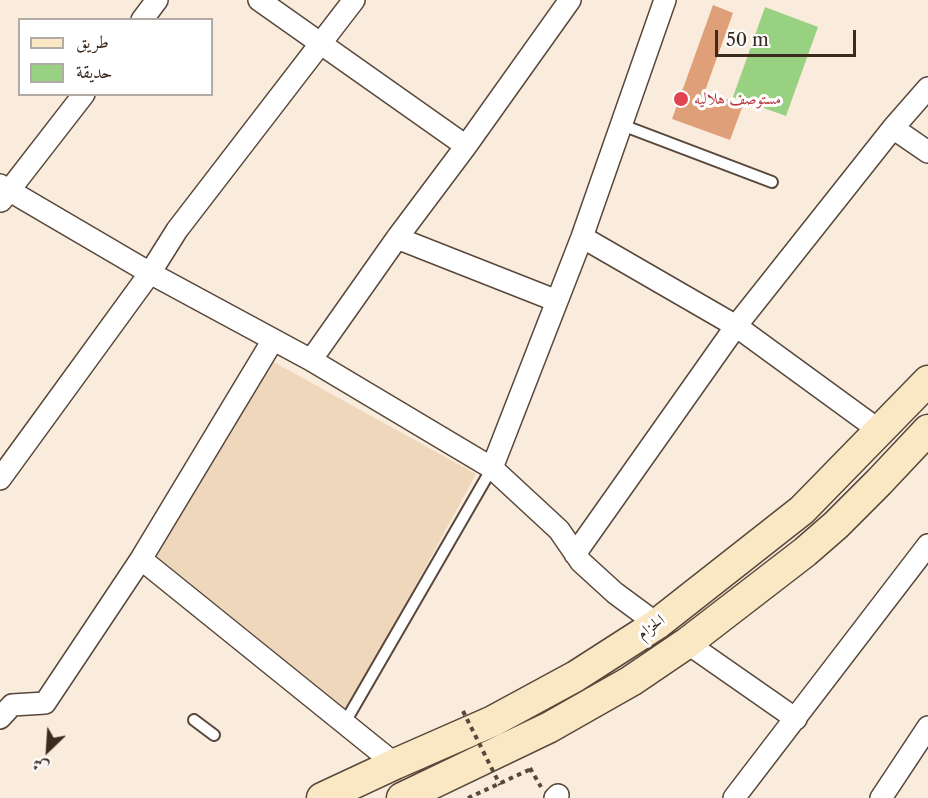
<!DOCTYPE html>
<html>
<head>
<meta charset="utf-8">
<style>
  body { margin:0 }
  #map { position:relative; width:928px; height:798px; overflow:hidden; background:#f9ecdc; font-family:"Libre Caslon Text",Amiri,serif }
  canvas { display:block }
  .legend { position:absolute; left:18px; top:18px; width:195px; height:78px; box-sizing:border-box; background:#fff; border:2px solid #b1aaa5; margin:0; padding:8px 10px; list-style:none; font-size:18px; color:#3b2a1e }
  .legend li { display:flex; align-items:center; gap:12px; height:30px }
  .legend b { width:30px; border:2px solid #b1aaa5 }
  .north { position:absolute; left:18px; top:720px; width:60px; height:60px; -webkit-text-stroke:4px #fff; paint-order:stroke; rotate:205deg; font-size:16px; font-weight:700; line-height:24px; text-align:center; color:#3b2a1e }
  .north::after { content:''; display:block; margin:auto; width:21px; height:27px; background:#3b2a1e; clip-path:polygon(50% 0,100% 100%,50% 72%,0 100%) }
  .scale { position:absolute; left:715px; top:30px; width:141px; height:27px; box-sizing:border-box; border:3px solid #3b2a1e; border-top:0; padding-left:8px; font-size:18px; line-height:21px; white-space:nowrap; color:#3b2a1e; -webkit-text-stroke:4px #fff; paint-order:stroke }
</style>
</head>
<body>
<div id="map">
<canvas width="928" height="798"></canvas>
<ul class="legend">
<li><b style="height:8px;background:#fae7c3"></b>طريق</li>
<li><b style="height:16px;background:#99d183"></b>حديقة</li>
</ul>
<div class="north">ش</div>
<div class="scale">50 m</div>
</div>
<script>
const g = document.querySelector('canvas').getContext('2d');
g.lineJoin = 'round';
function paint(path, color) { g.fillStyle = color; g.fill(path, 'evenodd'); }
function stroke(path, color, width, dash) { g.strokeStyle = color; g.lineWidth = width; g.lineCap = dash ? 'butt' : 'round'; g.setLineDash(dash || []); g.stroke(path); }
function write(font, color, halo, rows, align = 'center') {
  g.font = font + ' "Libre Caslon Text",Amiri,serif'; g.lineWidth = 6; g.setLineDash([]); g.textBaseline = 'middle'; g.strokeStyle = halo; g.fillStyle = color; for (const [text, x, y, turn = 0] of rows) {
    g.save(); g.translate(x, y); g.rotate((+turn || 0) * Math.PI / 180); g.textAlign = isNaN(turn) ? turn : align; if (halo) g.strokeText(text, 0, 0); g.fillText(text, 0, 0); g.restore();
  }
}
paint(new Path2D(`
  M270 360 476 474 400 614 346 709 157 556 189 496Z`), '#eed7bb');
paint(new Path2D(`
  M765 7 818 27 786 116 733 97Z`), '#99d183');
paint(new Path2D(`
  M713 5 733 13 705 91 743 105 730 140 672 119Z`), '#dfa079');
const service = new Path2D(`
  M622 125 772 182
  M194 720 214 735
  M344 724 492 468`);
const minor = new Path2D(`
  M259 0 466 146
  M142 20 157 0
  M893 128 928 152
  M0 185 150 273 311 360 492 468 559 530 581 562 615 593 657 624
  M1 201 84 94
  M582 237 736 326 880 431
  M397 238 557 301
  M311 360 397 238 466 146 570 0
  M492 468 582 237 665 0
  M0 479 150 273 177 230 354 0
  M575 554 736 326 893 128 928 88
  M141 559 395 764
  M687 643 796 719
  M0 718 12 705 45 703 141 559 273 340
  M555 798 558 795
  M734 798 928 545
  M881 798 928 727`);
const secondary = new Path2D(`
  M322 798 395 764 493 721 576 676 657 624 802 510 928 381
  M402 798 550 727 631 681 687 643 805 552 836 525 879 482 928 430`);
stroke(service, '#58473a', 14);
stroke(minor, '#58473a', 24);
stroke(secondary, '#58473a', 33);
stroke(new Path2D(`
  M530 768 541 787
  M468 798 531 769`), '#58473a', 4, [4.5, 4.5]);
stroke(service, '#fff', 10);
stroke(minor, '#fff', 21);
stroke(secondary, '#fae7c3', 30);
stroke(new Path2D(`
  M463 711 500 785`), '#58473a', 4, [4.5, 4.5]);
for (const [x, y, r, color] of [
  [681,99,8,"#e0444e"]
]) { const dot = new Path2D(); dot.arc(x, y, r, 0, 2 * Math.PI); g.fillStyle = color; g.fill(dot); stroke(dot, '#fff', 2); }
write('16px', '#be3a42', '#fff', [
  ["مستوصف هلاليه",694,99]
], 'left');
write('16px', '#3b2a1e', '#fff', [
  ["الحزام",651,627,-35]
]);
</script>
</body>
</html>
